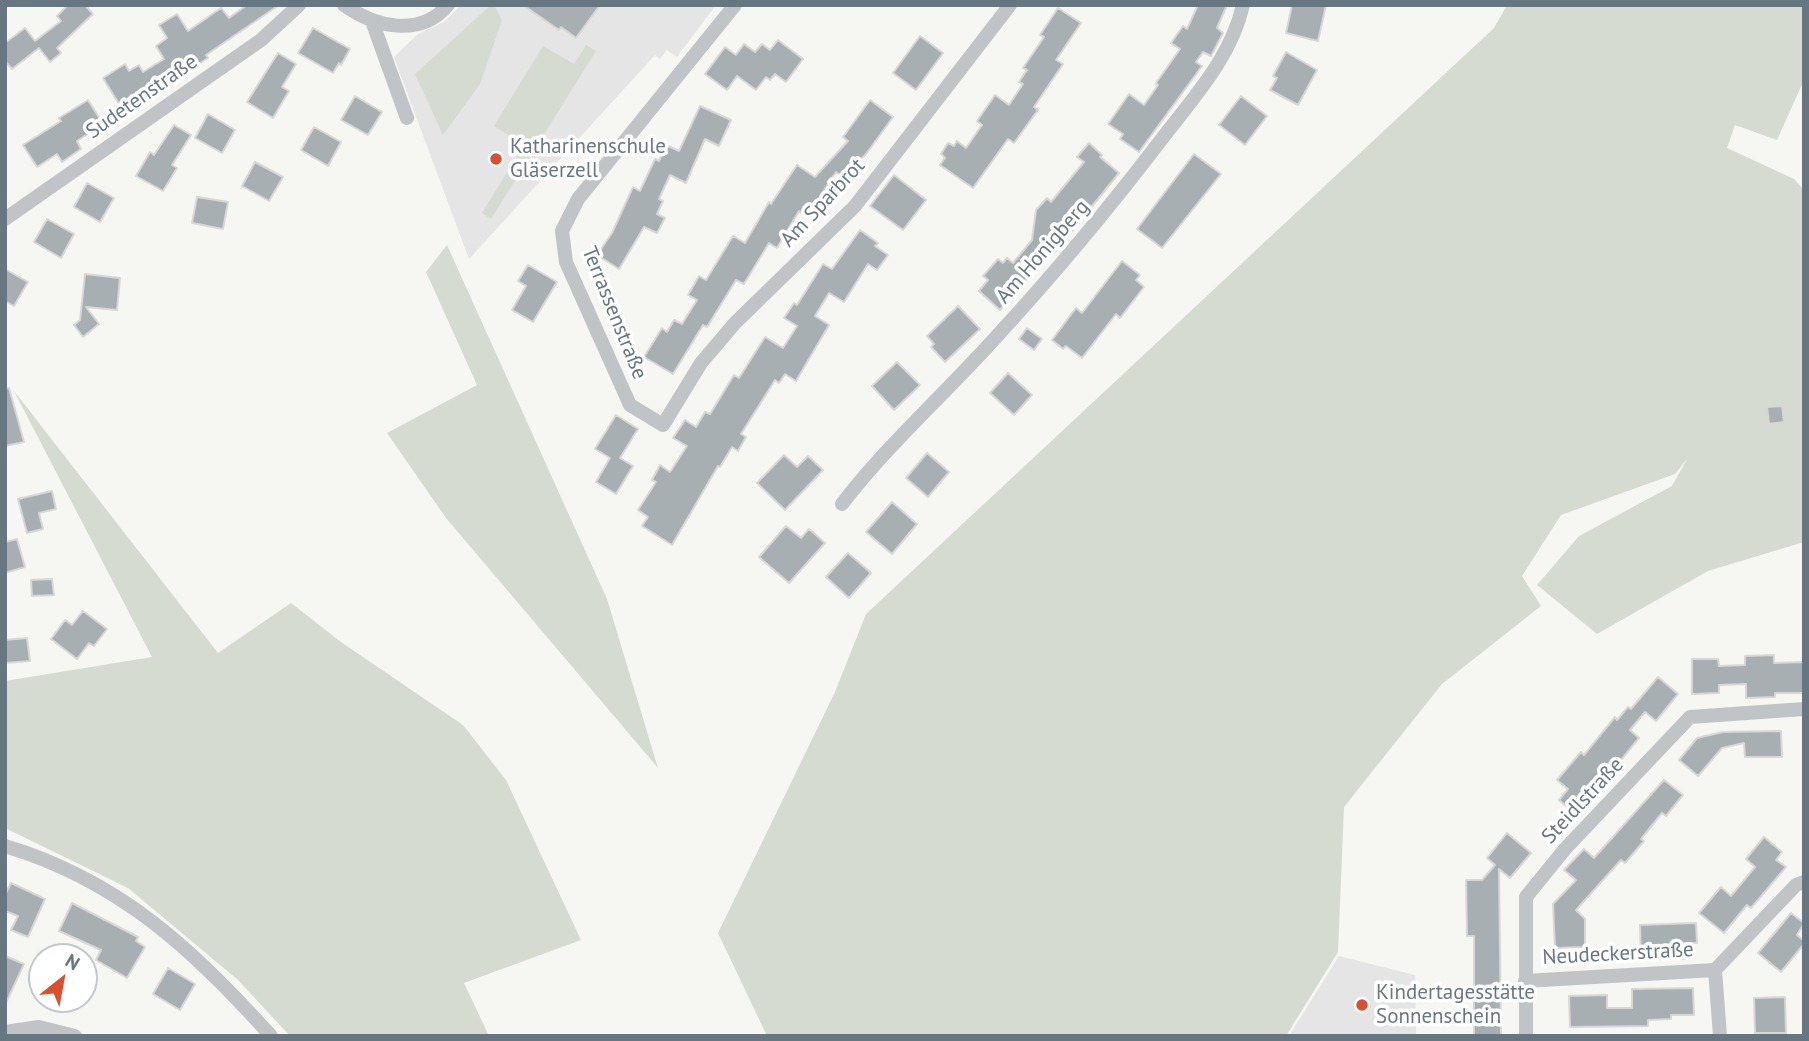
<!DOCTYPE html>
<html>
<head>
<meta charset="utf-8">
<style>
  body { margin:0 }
  #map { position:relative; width:1809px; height:1041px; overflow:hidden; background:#f6f6f3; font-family:"PT Sans",sans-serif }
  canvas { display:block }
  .frame { position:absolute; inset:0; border:7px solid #677782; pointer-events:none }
  .north { position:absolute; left:28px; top:943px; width:70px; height:70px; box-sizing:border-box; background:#fff; border:2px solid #c2c9cd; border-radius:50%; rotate:31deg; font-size:19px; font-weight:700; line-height:28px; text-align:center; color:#677782 }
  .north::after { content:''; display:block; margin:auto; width:24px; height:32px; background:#d94f30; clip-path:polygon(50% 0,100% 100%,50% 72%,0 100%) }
</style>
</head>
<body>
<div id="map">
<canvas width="1809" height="1041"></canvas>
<div class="frame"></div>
<div class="north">N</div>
</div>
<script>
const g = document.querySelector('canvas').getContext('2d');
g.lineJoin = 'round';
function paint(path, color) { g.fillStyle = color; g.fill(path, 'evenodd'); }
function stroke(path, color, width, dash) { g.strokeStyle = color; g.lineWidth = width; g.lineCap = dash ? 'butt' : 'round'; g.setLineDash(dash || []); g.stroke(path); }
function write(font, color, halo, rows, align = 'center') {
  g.font = font + ' "PT Sans",sans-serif'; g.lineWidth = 7; g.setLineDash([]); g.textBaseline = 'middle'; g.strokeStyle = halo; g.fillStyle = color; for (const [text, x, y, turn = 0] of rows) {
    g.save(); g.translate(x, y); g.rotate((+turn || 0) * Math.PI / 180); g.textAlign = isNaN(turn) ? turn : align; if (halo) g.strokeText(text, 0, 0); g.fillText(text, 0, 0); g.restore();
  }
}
paint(new Path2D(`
  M461 5H716L677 57 667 50 660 59 655 55 469 259 394 57 418 34 444 22Z
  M1339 956 1415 975 1416 1036H1289Z`), '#e4e5e4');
paint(new Path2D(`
  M491 5H494L502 20 480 84 443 135 415 74Z
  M1507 5H1804V80L1777 140 1735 125 1727 148 1794 179 1804 190V542L1708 571 1597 634 1537 585 1579 536 1672 486 1687 459 1675 474 1561 515 1522 576 1541 606 1442 684 1344 807 1338 952 1286 1036H767L718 933 835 692 866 614 1494 28Z
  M586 45 596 51 491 219 482 213 524 145 494 126 543 46 574 64Z
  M447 245 607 599 658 768 446 518 387 433 477 385 426 272Z
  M14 391 218 653 291 603 341 642 463 725 506 780 581 940 464 983 489 1036H290L238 980 128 888 5 828V681L152 657Z`), '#d6dbd2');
const building = new Path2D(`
  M68 5H85L93 14 57 48 61 53 50 62 39 48 12 69 5 61V43L25 28 35 41 61 21 57 16Z
  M247 5H279L206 55 208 58 124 112 103 78 125 64 129 71 139 65 143 72 164 59 156 46 167 38 159 25 177 14 188 31 221 8 229 18Z
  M523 5H600L576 38 561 27 559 30Z
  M1198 5H1227L1217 28 1223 33 1211 56 1203 52 1196 62 1202 66 1139 152 1120 139 1123 134 1108 124 1129 94 1144 105 1158 85 1156 83 1180 49 1171 43 1183 26 1187 29Z
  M1292 5H1326L1318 41 1286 33Z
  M1058 8 1081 23 1056 60 1063 64 1034 107 1038 110 1014 143 1008 139 973 188 940 165 945 158 941 154 948 143 954 146 957 141 966 148 982 125 977 121 995 95 1009 105 1023 84 1019 82 1027 70 1023 68 1044 37 1040 35Z
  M313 28 350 49 341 65 339 63 333 73 298 53Z
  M920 36 943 53 916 90 893 73Z
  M778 40 803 59 786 82 775 74 770 80 766 77 756 90 737 76 727 90 705 74 725 47 736 55 744 44 755 52 762 44 770 50Z
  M1286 52 1317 70 1298 105 1270 90 1277 78 1273 76Z
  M278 53 296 64 282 87 289 91 273 118 247 102Z
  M355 96 382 112 368 135 341 120Z
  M1241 96 1267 116 1245 145 1219 125Z
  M88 100 103 124 77 141 81 149 62 162 57 154 37 167 23 145 61 121 59 118Z
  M870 100 893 117 866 154 842 177 836 172 807 216 799 211 777 248 769 243 744 284 736 280 707 327 703 325 673 374 644 357 662 328 667 332 674 320 682 324 697 300 688 295 699 276 706 280 733 236 745 243 769 202 771 204 797 165 815 177 848 141 843 137Z
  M700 106 731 120 719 146 705 139 686 183 670 175 659 199 663 201 657 214 665 218 657 233 644 227 619 269 597 255 612 233 633 187 640 191 655 159 659 161 666 145 679 151Z
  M208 114 235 130 222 153 195 138Z
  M174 125 191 135 172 165 177 168 163 191 136 176 150 152 154 155Z
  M314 127 341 142 328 166 301 150Z
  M1089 143 1102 155 1100 157 1119 173 1055 252 1049 247 1026 274 1029 276 1000 310 979 291 988 280 983 276 998 259 1003 263 1007 258 1013 263 1032 240 1036 210 1047 198 1051 202 1084 162 1077 157Z
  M1194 154 1221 174 1162 248 1137 229Z
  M255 162 283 177 269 201 242 186Z
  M894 175 926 200 903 230 870 206Z
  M87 183 114 198 100 222 74 207Z
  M197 197 228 202 223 229 192 223Z
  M47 219 74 234 61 258 34 242Z
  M860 230 878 243 875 246 888 255 877 270 868 264 844 302 829 293 815 316 829 325 796 381 785 374 779 383 775 380 741 434 746 437 738 451 732 447 720 467 718 466 672 545 642 526 648 517 638 510 656 482 652 480 660 465 670 472 687 446 673 438 685 420 696 427 705 412 710 414 734 375 739 378 765 337 783 348 797 326 784 318 794 303 797 305 823 264 832 269Z
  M1122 261 1140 275 1136 280 1144 287 1120 318 1116 314 1082 358 1066 346 1063 349 1052 340 1076 308 1082 313Z
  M528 265 557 282 533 322 512 310 526 286 518 281Z
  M5 269 28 282 14 306 5 301Z
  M85 274 120 278 117 310 86 307 99 324 83 337 74 325 80 320Z
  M958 306 980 329 945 362 931 347 934 344 927 336Z
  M1027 328 1042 339 1034 350 1019 339Z
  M897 362 920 385 894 410 872 386Z
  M1008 373 1032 395 1014 415 990 393Z
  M9 388 24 442 5 446V389Z
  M1782 406 1784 422 1769 424 1767 407Z
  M616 415 638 429 620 458 633 466 616 494 596 482 610 458 595 449Z
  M927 453 949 472 928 497 906 478Z
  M784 455 797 467 808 456 823 470 785 510 757 483Z
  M52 491 56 509 39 513 43 529 27 533 18 499Z
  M892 502 917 524 892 554 866 532Z
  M786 526 801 538 809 529 825 543 789 583 759 557Z
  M17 539 25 567 5 573V542Z
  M848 553 871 573 849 598 826 577Z
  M52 579 54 595 32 596 31 580Z
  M83 611 107 629 94 646 89 643 77 659 51 639 65 620 72 625Z
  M27 638 30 661 5 663V640Z
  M1774 655V663L1804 662V693H1775V697L1746 698V684L1719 685V693L1692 694V659H1718L1719 666 1745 665V656Z
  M1658 677 1678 694 1656 721 1645 712 1630 730 1639 738 1621 760 1618 758 1575 814 1559 800 1568 789 1557 780 1581 752 1584 755 1615 717 1617 720 1628 707 1631 709Z
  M1781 731 1782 757H1745L1744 743 1722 748 1698 776 1679 760 1697 738 1723 732Z
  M1664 780 1683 795 1666 816 1662 813 1641 839 1644 841 1625 863 1621 860 1576 910 1585 919V947L1555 948 1553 904 1576 880 1564 870 1584 849 1594 858Z
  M1507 833 1531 853 1510 878 1499 869 1501 1036H1474V936H1467L1466 880H1482L1495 865 1487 858Z
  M1764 837 1782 852 1776 860 1786 867 1751 908 1747 905 1724 933 1699 913 1721 887 1731 896 1755 867 1746 859Z
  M11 883 45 899 28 937 11 930 18 916 5 911V895Z
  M72 903 138 937 136 941 145 947 127 978 96 960 101 950 59 931Z
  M1791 913 1804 923 1797 935 1804 941V944L1781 972 1758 953Z
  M1696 923 1697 943H1684V959L1641 960 1640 925Z
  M5 956 24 964 5 1005Z
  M168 968 195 984 180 1010 153 994Z
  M1693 988 1694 1015H1671V1019L1648 1020V1026L1570 1027 1569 996 1607 995V1008H1632V989Z
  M1785 997 1786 1033H1755L1754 998Z`);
paint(building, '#a7afb3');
stroke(building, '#d8d7d5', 2);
stroke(new Path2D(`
  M344 5C375 27 420 38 448 5
  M735 5 578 199 562 231 566 262 630 405 663 425 701 363 735 323 855 206 1010 5
  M372 21 407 118
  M5 219 261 40 299 5
  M842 504C889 443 946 393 997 336 1055 273 1109 208 1161 140 1193 98 1231 58 1243 5
  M5 846C119 880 194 950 271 1036
  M1715 970 1720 1036
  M1525 981 1715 970 1796 885 1804 882
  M5 1032 39 1027 75 1036
  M1526 1036V897L1565 849 1690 717 1804 709`), '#c0c4c7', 14);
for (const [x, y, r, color] of [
  [496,159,7,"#d94f30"],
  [1362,1005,7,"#d94f30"]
]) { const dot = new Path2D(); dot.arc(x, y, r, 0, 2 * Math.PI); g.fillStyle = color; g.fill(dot); stroke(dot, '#fff', 2.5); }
write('21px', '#677782', '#fff', [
  ["Sudetenstraße",142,97,-35],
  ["Am Sparbrot",823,203,-47],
  ["Am Honigberg",1043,252,-49],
  ["Terrassenstraße",614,313,68],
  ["Steidlstraße",1583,801,-47],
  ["Neudeckerstraße",1618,954,-3]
]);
write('21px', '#677782', '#fff', [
  ["Katharinenschule",510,147],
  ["Gläserzell",510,171],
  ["Kindertagesstätte",1376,993],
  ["Sonnenschein",1376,1017]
], 'left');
</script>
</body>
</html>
